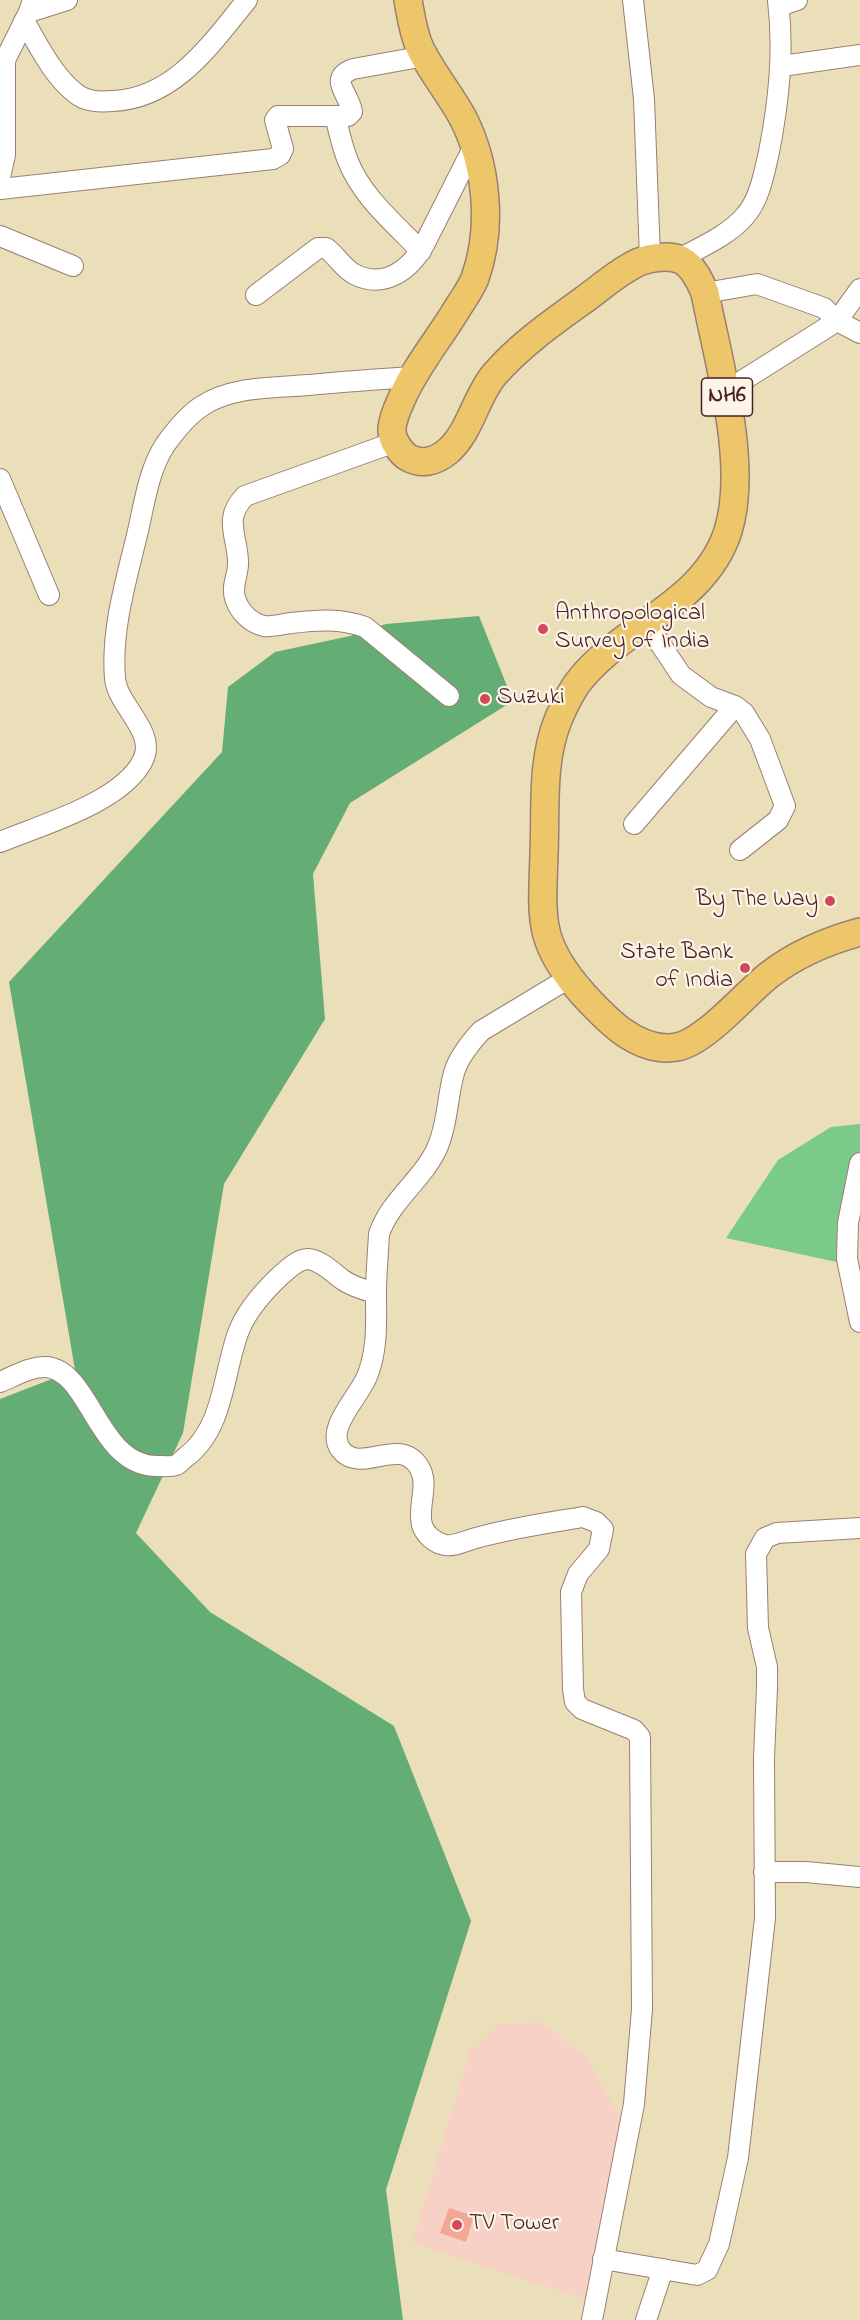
<!DOCTYPE html>
<html>
<head>
<meta charset="utf-8">
<style>
  body { margin:0 }
  canvas { display:block; background:#ebdfba }
</style>
</head>
<body>
<canvas width="860" height="2320"></canvas>
<script>
const g = document.querySelector('canvas').getContext('2d');
g.lineJoin = 'round';
function paint(path, color) { g.fillStyle = color; g.fill(path, 'evenodd'); }
function stroke(path, color, width, dash) { g.strokeStyle = color; g.lineWidth = width; g.lineCap = dash ? 'butt' : 'round'; g.setLineDash(dash || []); g.stroke(path); }
function write(font, color, halo, rows, align = 'center') {
  g.font = font + ' "Indie Flower",sans-serif'; g.lineWidth = 4.5; g.setLineDash([]); g.textBaseline = 'middle'; g.strokeStyle = halo; g.fillStyle = color; for (const [text, x, y, turn = 0] of rows) {
    g.save(); g.translate(x, y); g.rotate((+turn || 0) * Math.PI / 180); g.textAlign = isNaN(turn) ? turn : align; if (halo) g.strokeText(text, 0, 0); g.fillText(text, 0, 0); g.restore();
  }
}
paint(new Path2D(`
  M540 2022 587 2057 625 2127 587 2300 412 2243 470 2051 499 2024Z`), '#f7d1c6');
paint(new Path2D(`
  M860 1124V1180L841 1263 726 1238 778 1160 831 1127Z`), '#7bca8a');
paint(new Path2D(`
  M479 616 513 701 350 803 313 874 325 1019 224 1184 183 1433 136 1533 210 1612 394 1726 471 1921 386 2190 403 2320H0V1399L75 1370 9 982 222 752 228 687 275 652 350 636 386 624Z`), '#64ae76');
paint(new Path2D(`
  M449 2208 474 2216 466 2242 440 2233Z`), '#f2a694');
const minor = new Path2D(`
  M633 0 644 99 650 258
  M779 6 797 0
  M29 12 67 0
  M24 21C39 46 52 74 74 92 85 102 99 102 113 101 175 98 211 44 247 0
  M782 66 860 55
  M335 116C339 131 342 147 348 161 362 197 395 224 421 251
  M0 177 5 155V60L29 12 33 0
  M0 189 273 159 280 155 283 149 275 120 278 116H348L352 112C350 94 327 79 353 69L425 56
  M0 236 73 266
  M679 259C701 247 729 235 745 216 760 199 764 173 769 152 779 100 784 52 778 0
  M705 293 757 284 824 308 837 321 860 333
  M256 295 318 248H326C336 255 343 268 354 274 385 290 411 269 425 243L475 144
  M726 391 837 321 860 289
  M395 442 245 496C223 519 237 534 238 561 239 574 231 585 235 598 239 611 250 623 264 626 272 627 283 624 291 623 317 620 340 618 365 627L449 696
  M0 479 49 595
  M647 624 681 675 711 697 735 706 744 713 760 739 785 806 778 820 740 850
  M634 824 735 706
  M0 842C41 825 123 802 143 760 157 731 117 706 115 678 111 630 126 581 137 535 144 506 148 471 165 445 175 431 188 415 202 406 232 386 274 388 308 385 343 382 377 379 412 377
  M569 978 481 1031C471 1042 458 1058 454 1073 447 1098 448 1122 438 1146 424 1179 391 1199 379 1234 378 1254 376 1274 376 1293 376 1321 378 1347 368 1374 360 1397 324 1428 341 1450 361 1475 399 1435 419 1467 430 1484 417 1506 422 1525 425 1535 435 1543 445 1545 454 1547 467 1540 476 1538 511 1528 547 1523 583 1517L596 1522 603 1529 599 1549 578 1574 571 1592 573 1689 575 1702 582 1709 634 1730 640 1737 642 2009 634 2104 592 2320
  M860 1163 848 1223 847 1259 860 1322
  M0 1382C15 1376 31 1366 47 1367 91 1372 98 1466 157 1466 162 1466 171 1467 176 1465 179 1464 183 1459 186 1457 224 1428 223 1374 238 1333 246 1311 264 1291 281 1275 288 1269 298 1259 308 1259 321 1260 332 1272 343 1280 353 1287 364 1290 376 1293
  M764 1872H806L860 1877
  M603 2259 697 2275 707 2270 719 2244 738 2158 765 1918 764 1758 767 1687V1667L758 1628 756 1554 765 1538 777 1533 860 1528
  M646 2320 663 2269`);
const highway = new Path2D(`
  M408 0C411 16 413 33 420 48 432 73 450 94 463 118 487 165 493 228 475 278 471 289 463 299 457 309 439 339 416 366 402 398 398 407 393 417 392 428 391 439 400 453 409 458 422 465 436 461 447 452 470 433 475 398 494 375 520 345 553 322 585 299 600 288 616 274 633 265 645 258 668 254 681 260 693 266 700 281 705 293 718 361 749 464 728 531 704 606 619 626 576 685 569 696 563 708 558 720 541 762 546 810 544 854 542 919 537 942 583 994 606 1019 638 1054 677 1047 705 1042 745 994 769 975 796 954 827 941 860 932`);
stroke(minor, '#9a7f72', 22);
stroke(highway, '#9a7f72', 30);
stroke(minor, '#fff', 20);
stroke(highway, '#ecc669', 27);
for (const [x, y, r, color] of [
  [543,629,6,"#d1495b"],
  [485,699,6,"#d1495b"],
  [830,901,6,"#d1495b"],
  [745,968,6,"#d1495b"],
  [457,2225,6,"#d1495b"]
]) { const dot = new Path2D(); dot.arc(x, y, r, 0, 2 * Math.PI); g.fillStyle = color; g.fill(dot); stroke(dot, '#fcf5e5', 2); }
for (const [x, y, w] of [
  [727,397,51]
]) { const box = new Path2D(); box.roundRect(x - w / 2, y - 19, w, 38, 4.5); g.fillStyle = '#fcf5e5'; g.fill(box); stroke(box, '#4a1f2b', 1.5); }
write('bold 22px', '#4a1f2b', null, [
  ["NH6",727,397]
]);
write('24px', '#4a1f2b', '#fcf5e5', [
  ["Anthropological",555,615],
  ["Survey of India",555,643],
  ["Suzuki",497,699],
  ["By The Way",818,901,"right"],
  ["State Bank",733,954,"right"],
  ["of India",733,982,"right"],
  ["TV Tower",469,2225]
], 'left');
</script>
</body>
</html>
